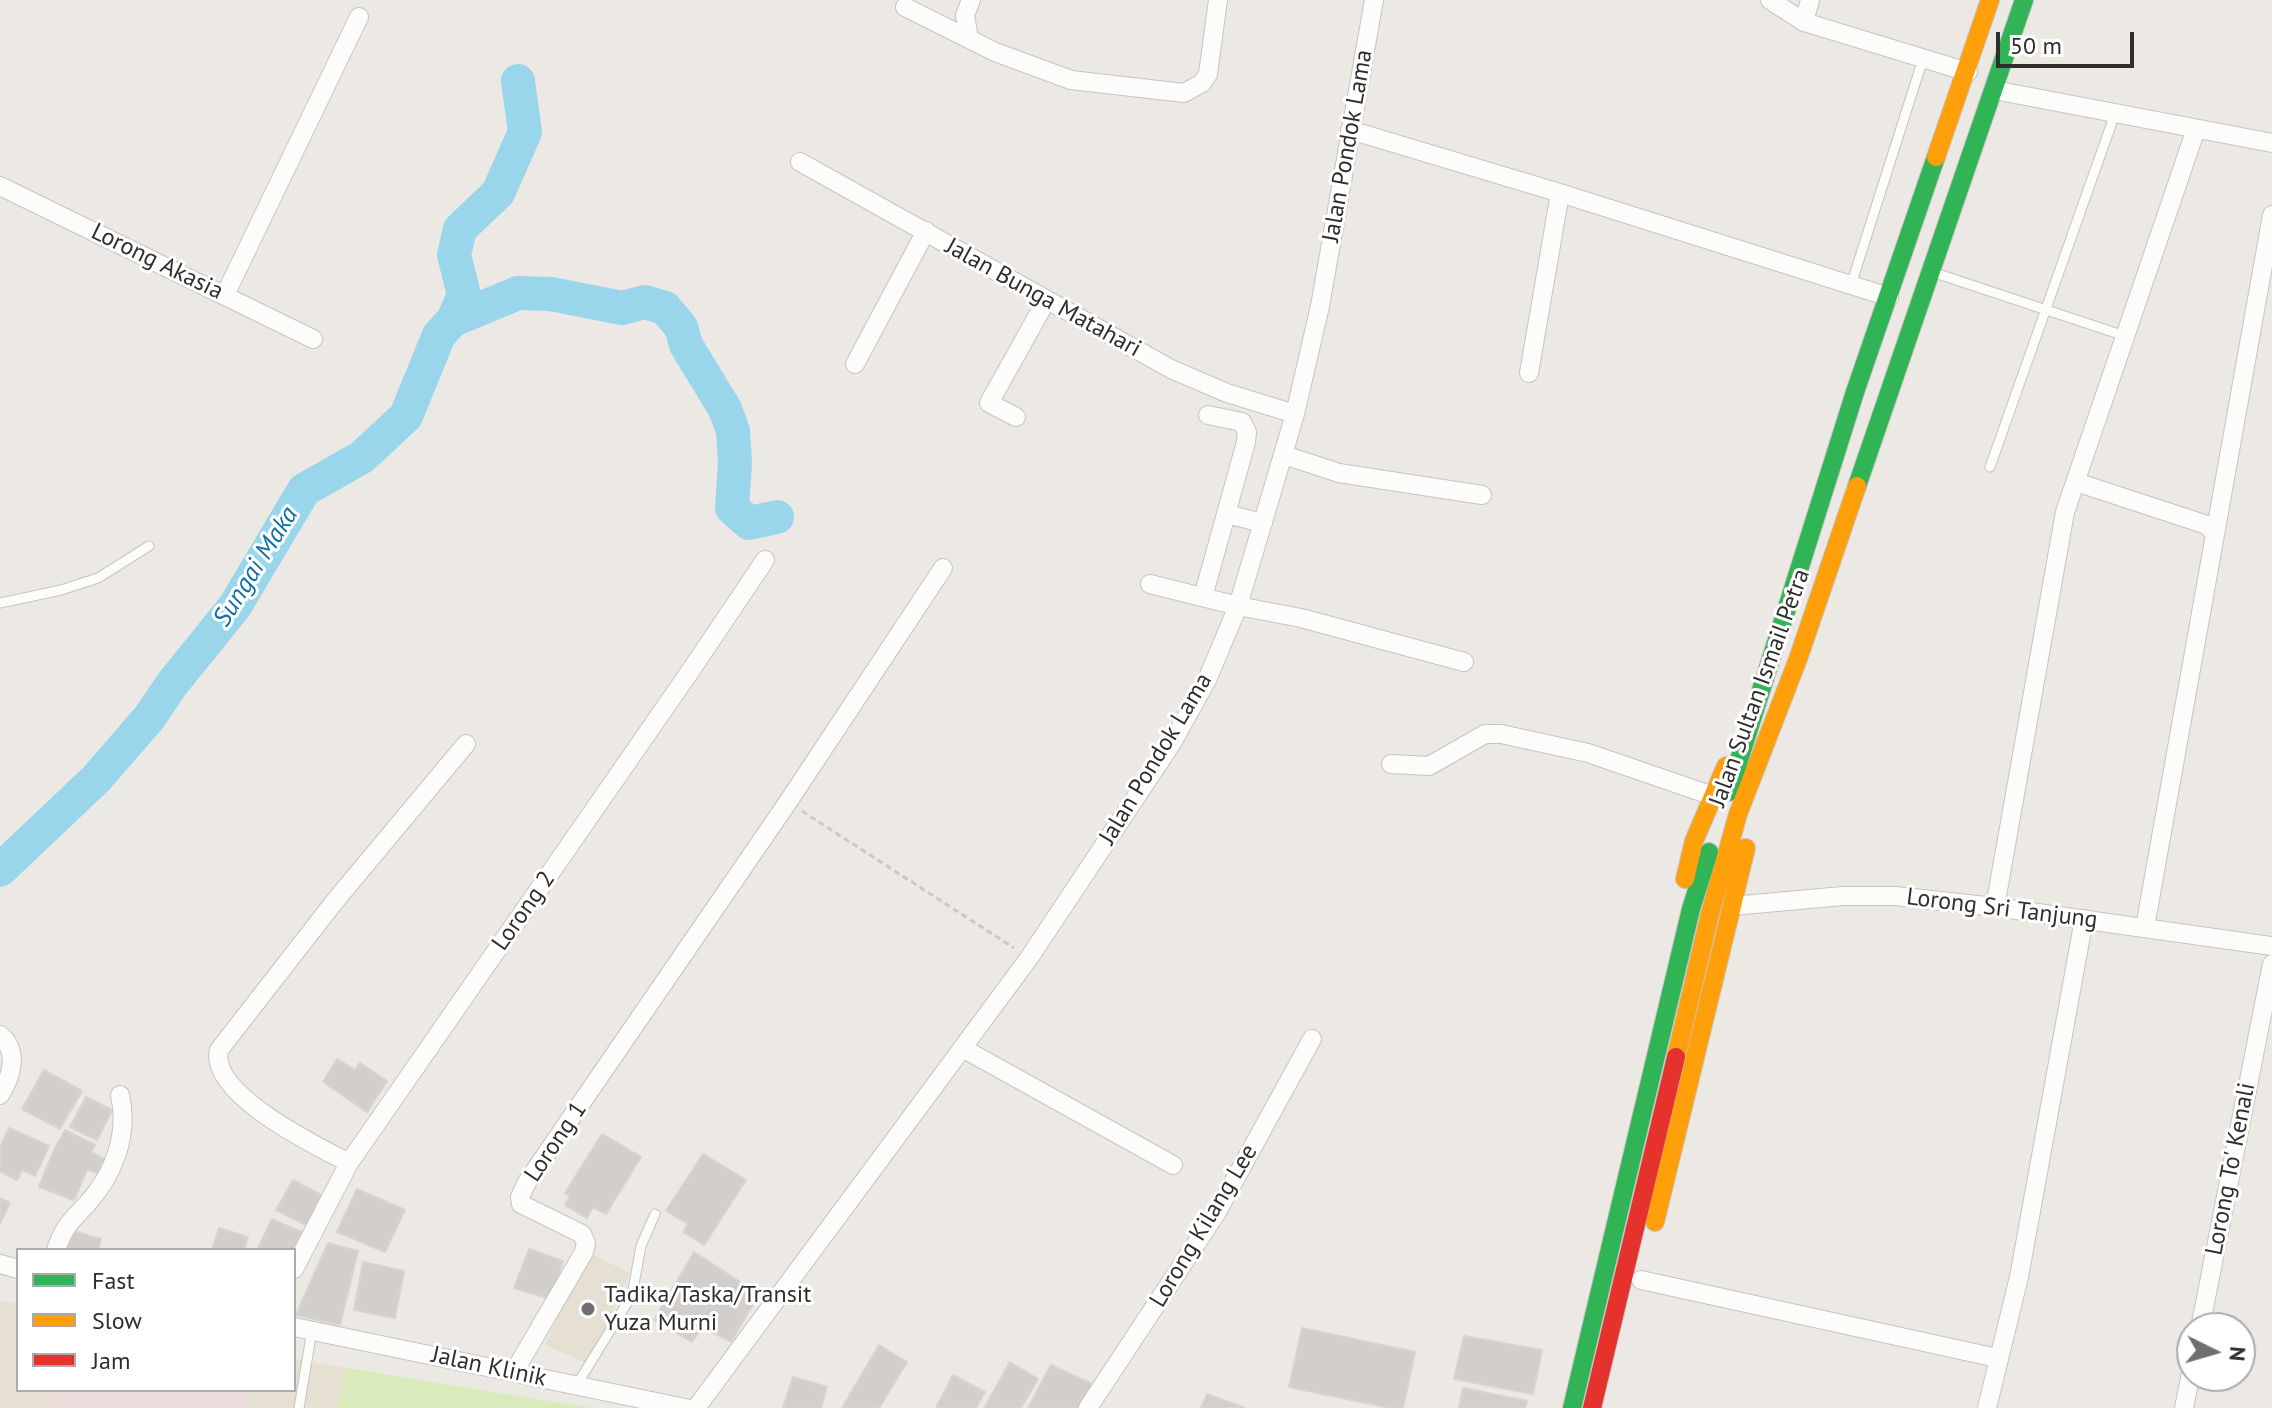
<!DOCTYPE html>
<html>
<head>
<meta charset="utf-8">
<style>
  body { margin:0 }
  #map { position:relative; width:2272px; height:1408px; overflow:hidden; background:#ece8e4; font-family:"PT Sans",sans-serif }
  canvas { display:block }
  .legend { position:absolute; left:16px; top:1248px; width:280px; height:144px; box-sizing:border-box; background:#fff; border:2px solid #ababab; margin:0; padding:10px 14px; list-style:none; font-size:24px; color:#2e2e2e }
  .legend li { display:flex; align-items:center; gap:16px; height:40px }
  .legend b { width:40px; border:2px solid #ababab }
  .north { position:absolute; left:2176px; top:1312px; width:80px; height:80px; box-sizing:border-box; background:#fff; border:2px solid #ababab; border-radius:50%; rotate:95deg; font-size:22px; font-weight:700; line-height:32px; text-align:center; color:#2e2e2e }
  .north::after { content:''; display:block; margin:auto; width:28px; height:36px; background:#706f6e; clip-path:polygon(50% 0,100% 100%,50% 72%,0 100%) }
  .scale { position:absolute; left:1996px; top:32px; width:138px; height:36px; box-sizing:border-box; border:4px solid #2e2e2e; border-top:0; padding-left:10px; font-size:24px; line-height:28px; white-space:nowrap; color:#2e2e2e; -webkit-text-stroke:6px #fff; paint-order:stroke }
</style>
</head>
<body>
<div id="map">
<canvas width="2272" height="1408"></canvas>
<ul class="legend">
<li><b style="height:10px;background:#30b455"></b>Fast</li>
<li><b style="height:10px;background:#ff9f0a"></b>Slow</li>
<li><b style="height:10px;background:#e5322d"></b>Jam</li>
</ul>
<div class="north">N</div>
<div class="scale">50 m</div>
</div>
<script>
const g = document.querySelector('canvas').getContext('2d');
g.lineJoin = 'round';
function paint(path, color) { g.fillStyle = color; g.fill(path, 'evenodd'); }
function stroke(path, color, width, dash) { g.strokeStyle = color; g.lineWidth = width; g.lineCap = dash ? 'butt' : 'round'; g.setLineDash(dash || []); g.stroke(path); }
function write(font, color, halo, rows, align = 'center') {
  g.font = font + ' "PT Sans",sans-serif'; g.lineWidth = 6; g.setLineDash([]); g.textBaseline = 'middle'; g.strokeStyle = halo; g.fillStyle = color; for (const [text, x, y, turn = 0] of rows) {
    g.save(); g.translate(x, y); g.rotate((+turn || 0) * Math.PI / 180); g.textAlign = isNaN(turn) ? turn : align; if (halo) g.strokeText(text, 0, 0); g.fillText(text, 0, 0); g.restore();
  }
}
paint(new Path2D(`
  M587 1252 630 1273 589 1364 545 1345Z
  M0 1300 18 1304V1390H53L49 1408H0Z
  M294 1359 575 1408H248L252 1390H294Z`), '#e6e0d3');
paint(new Path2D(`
  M53 1390H252L248 1408H49Z`), '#e9dcdb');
paint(new Path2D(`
  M348 1368 592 1408H336Z`), '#d9eabb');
stroke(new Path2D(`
  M453 320 518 293 551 294 622 308 645 302 665 308 681 327 686 345 725 409 733 431 735 462 732 508 749 523 777 517
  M0 870 96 779 149 718 172 684 235 606 304 490 362 457 406 416 439 335 453 320 464 295 454 255 460 229 498 193 525 132 518 81`), '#99d6ec', 34);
const building = new Path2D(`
  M337 1059 355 1070 360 1063 387 1081 367 1112 323 1082Z
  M44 1070 82 1091 60 1129 22 1109Z
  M86 1097 112 1110 97 1140 70 1127Z
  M9 1128 49 1146 35 1176 22 1170 17 1180 0 1171 1 1145Z
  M65 1130 95 1145 91 1152 104 1159 97 1173 87 1170 74 1200 39 1187 54 1150Z
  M602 1134 641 1157 606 1214 593 1207 587 1218 565 1205 570 1197 565 1193Z
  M703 1154 746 1180 704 1245 683 1232 688 1224 666 1211Z
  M293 1180 327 1198 312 1228 276 1210Z
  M357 1189 405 1210 385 1252 337 1232Z
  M0 1198 10 1203 0 1223Z
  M272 1219 306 1234 294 1250H257Z
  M219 1228 248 1237 244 1250H212Z
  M73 1231 101 1239 98 1250H68Z
  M328 1243 358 1251 340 1325 296 1315Z
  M529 1249 563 1261 550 1299 514 1288Z
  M694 1252 759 1294 731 1342 703 1327 692 1342 654 1320Z
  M363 1262 404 1271 395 1318 354 1310Z
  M1302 1328 1415 1352 1403 1408H1390L1289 1387Z
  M1464 1336 1542 1350 1533 1394 1454 1379Z
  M879 1345 907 1362 879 1408H842Z
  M1010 1362 1038 1379 1021 1408H984Z
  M1051 1365 1096 1386 1084 1408H1028Z
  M953 1375 985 1392 976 1408H936Z
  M793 1377 827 1387 821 1408H783Z
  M1463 1388 1527 1401 1525 1408H1459Z
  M1207 1394 1245 1408H1201Z`);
paint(building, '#d1cecb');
stroke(building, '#d7d4d0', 2);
const lane = new Path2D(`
  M1935 273 2125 336
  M1851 285 1923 59
  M1990 467 2116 111
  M0 603 61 590 98 578 149 546
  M576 1386 632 1295 641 1246 655 1214
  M299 1408 312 1330`);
const street = new Path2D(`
  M1770 0 1804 22 1968 72
  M905 7 995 52 1071 80 1184 93 1202 83 1208 74 1218 0
  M1804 22 1810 0
  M969 39 965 15 971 0
  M1994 90 2272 143
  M1350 130 1560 193 1889 297
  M800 162 1171 369 1227 393 1295 414
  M0 186 313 339
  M225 295 359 17
  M855 364 926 231
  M1529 373 1560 193
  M1016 417 989 403 1046 301
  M1284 455 1339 473 1482 495
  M2076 482 2207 525 2215 534
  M1226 514 1263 523
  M1150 584 1238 606 1301 618 1464 662
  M1203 597 1246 442 1247 432 1242 422 1208 415
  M1391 764 1429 766 1485 734H1501L1588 753 1713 796
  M1732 906 1843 896H1895L1995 907 2272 946
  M1995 907 2065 512 2196 129
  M2145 927 2272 215
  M0 1035C19 1051 12 1076 0 1095
  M964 1049 1173 1165
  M349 1163C317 1146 208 1094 219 1050L335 901 466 744
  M56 1250C64 1226 71 1221 87 1204 114 1174 129 1135 120 1095
  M0 1264 18 1269
  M294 1269 349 1163 689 673 765 560
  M1641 1280 1997 1358
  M294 1327 685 1408
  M2200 1328 2272 964
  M514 1372 584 1252 586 1243 582 1234 521 1204 520 1197 527 1182 788 802 943 568
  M696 1408 1029 958 1172 743 1207 680 1238 606 1295 414 1320 306 1374 0
  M1088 1408 1217 1212 1312 1039
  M1987 1408 2019 1277 2084 919
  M2184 1408 2192 1368`);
const fast = new Path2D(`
  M1857 486 2024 0
  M1729 792 1855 392 1936 157
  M1572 1408 1691 909 1709 852`);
const slow = new Path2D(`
  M1936 157 1990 0
  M1685 879 1694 841 1726 766
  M1676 1057 1710 914 1738 814 1798 659 1857 486
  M1655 1222 1746 848`);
const jam = new Path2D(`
  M1592 1408 1676 1057`);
stroke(lane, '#c5c4c5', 11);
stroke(street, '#c5c4c5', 20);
stroke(fast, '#c5c4c5', 20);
stroke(slow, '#c5c4c5', 20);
stroke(jam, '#c5c4c5', 20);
stroke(new Path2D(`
  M802 811 1014 948`), '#c9c9c8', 3, [6, 4]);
stroke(lane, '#fcfcfb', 9);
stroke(street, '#fcfcfb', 18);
stroke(fast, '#30b455', 18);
stroke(slow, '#ff9f0a', 18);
stroke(jam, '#e5322d', 18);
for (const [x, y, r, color] of [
  [588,1309,8,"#706f6e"]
]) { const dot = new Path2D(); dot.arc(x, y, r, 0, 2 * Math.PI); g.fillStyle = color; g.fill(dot); stroke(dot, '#fff', 3); }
write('24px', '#2e2e2e', '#fff', [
  ["Jalan Pondok Lama",1348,146,-80],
  ["Lorong Akasia",157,262,26],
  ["Jalan Bunga Matahari",1043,298,29],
  ["Jalan Sultan Ismail Petra",1760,688,-70],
  ["Jalan Pondok Lama",1156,759,-59],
  ["Lorong Sri Tanjung",2002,909,7],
  ["Lorong 2",524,911,-55],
  ["Lorong 1",556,1142,-56],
  ["Lorong To' Kenali",2231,1169,-79],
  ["Lorong Kilang Lee",1204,1226,-59],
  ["Jalan Klinik",489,1367,12]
]);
write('24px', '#2e2e2e', '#fff', [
  ["Tadika/Taska/Transit",604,1295],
  ["Yuza Murni",604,1323]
], 'left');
write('italic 26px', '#0d6fa3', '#fff', [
  ["Sungai Maka",256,567,-58]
]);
</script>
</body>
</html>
